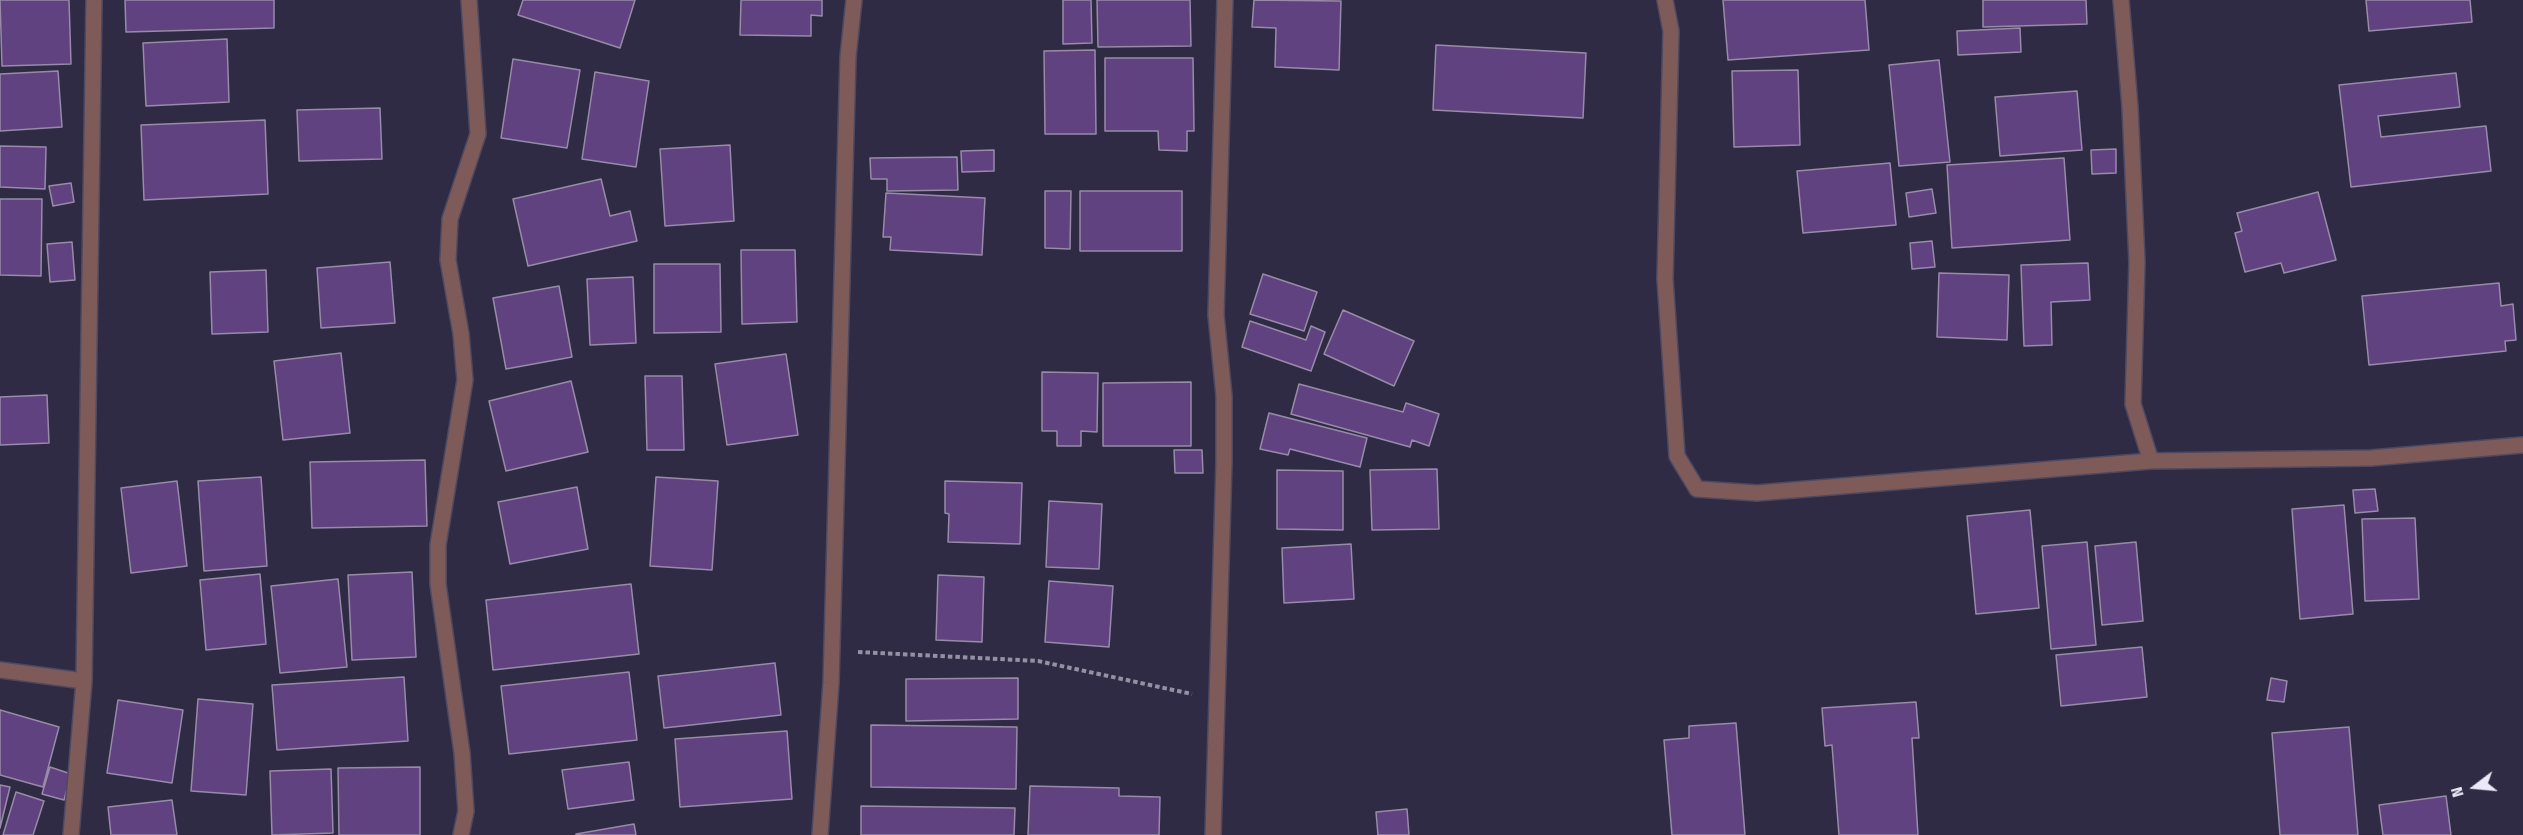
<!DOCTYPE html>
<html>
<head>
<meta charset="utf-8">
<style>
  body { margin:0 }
  #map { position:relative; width:2523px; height:835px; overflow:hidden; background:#302b44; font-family:"Fira Sans Condensed",sans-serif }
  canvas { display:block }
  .north { position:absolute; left:2445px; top:757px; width:60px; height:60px; -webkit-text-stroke:4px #302b44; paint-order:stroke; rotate:254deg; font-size:16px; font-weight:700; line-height:24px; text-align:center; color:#ebe8f9 }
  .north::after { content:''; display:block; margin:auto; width:21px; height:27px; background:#ebe8f9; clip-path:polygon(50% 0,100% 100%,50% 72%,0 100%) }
</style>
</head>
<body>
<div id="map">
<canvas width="2523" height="835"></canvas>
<div class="north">N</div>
</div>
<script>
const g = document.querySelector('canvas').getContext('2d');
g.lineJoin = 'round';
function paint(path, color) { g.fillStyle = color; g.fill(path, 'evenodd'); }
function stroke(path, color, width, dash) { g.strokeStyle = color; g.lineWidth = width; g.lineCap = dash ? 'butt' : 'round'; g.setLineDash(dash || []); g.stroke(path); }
const building = new Path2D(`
  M0 0H69L71 64 2 66Z
  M125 0H274V28L126 32Z
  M523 0H635L620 48 518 15Z
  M741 0H822V16L811 15V36L740 35Z
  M1063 0H1091L1092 43 1063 44Z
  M1097 0H1190L1191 46 1098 47Z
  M1254 0 1341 1 1339 70 1275 67 1276 28 1252 27Z
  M1723 0H1865L1869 50 1728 60Z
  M1983 0H2086L2087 24 1983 27Z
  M2366 0H2470L2472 22 2369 31Z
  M2020 28 2021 52 1958 55 1957 31Z
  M227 39 229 102 146 106 143 43Z
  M1436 45 1586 53 1583 118 1433 110Z
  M1095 50 1096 134H1045L1044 51Z
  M1105 58H1193L1194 131H1187V151L1159 150 1158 131H1105Z
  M513 59 580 70 567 148 501 138Z
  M1939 60 1950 162 1899 166 1889 65Z
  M1798 70 1800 145 1734 147 1732 71Z
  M58 71 62 127 0 131V74Z
  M595 72 649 81 636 167 582 159Z
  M2456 73 2460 107 2378 116 2381 137 2486 126 2491 171 2351 187 2339 85Z
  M2077 91 2082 150 2000 156 1995 97Z
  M380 108 382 159 299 161 297 110Z
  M265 120 268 194 144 200 141 125Z
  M730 145 734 221 665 226 660 149Z
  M0 146 46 147 45 189 0 187Z
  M2116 149V173L2092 174 2091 150Z
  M994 150V171L962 172 961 151Z
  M957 157 958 190 887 191V179H871L870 158Z
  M2064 158 2070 240 1952 248 1947 165Z
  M1890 163 1896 225 1803 233 1797 171Z
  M601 179 610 216 630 211 637 241 528 266 513 199Z
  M71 183 74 202 53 206 49 186Z
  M1932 189 1936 213 1909 217 1906 193Z
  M1045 191H1071L1070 249 1045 248Z
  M1080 191H1182V251H1080Z
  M2318 192 2336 260 2284 273 2281 263 2245 272 2235 233 2242 231 2237 213Z
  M886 193 985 198 982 255 890 250 891 237H883Z
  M0 199H42L41 276 0 275Z
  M1932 241 1935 267 1912 269 1910 243Z
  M72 242 75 280 50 282 47 244Z
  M741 250H795L797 322 742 324Z
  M390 262 395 323 321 328 317 268Z
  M2088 263 2090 300 2051 302 2052 345 2024 346 2021 265Z
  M654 264H720L721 332 654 333Z
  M266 270 268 332 212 334 210 272Z
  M1939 273 2009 275 2007 340 1937 337Z
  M1263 274 1317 292 1304 331 1250 314Z
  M633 277 636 343 590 345 587 279Z
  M2499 283 2501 306 2513 304 2516 340 2505 341 2506 351 2369 365 2362 296Z
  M559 286 572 357 506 369 493 298Z
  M1343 310 1414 341 1394 386 1324 354Z
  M1250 321 1306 340 1311 326 1325 332 1311 371 1242 347Z
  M341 353 350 433 283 440 274 361Z
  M786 354 798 435 727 445 715 364Z
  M1042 372 1098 373 1097 432 1081 431V446H1057V431H1042Z
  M645 376H682L684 450H647Z
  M571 381 588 452 506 471 489 401Z
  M1191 382V446H1103V383Z
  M1299 384 1403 412 1406 403 1439 414 1429 446 1412 440 1410 447 1291 414Z
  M47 395 49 443 0 445V397Z
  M1269 413 1367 438 1360 467 1290 449 1288 455 1260 449Z
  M1174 450H1202L1203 473H1175Z
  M425 460 427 526 312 528 310 462Z
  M1437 469 1439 529 1372 530 1370 470Z
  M1277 470 1343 471V530L1277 529Z
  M261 477 267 566 204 571 198 481Z
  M656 477 718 481 712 570 650 566Z
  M177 481 187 566 131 573 121 488Z
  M945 481 1022 483 1020 544 948 542 949 514 945 513Z
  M577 487 588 549 510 564 498 502Z
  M2375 489 2378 511 2355 513 2353 490Z
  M1049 501 1102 504 1099 569 1046 567Z
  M2344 505 2353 614 2300 619 2292 509Z
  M2030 510 2039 608 1976 614 1967 516Z
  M2415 518 2419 599 2365 601 2362 519Z
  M2087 542 2096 645 2051 649 2042 546Z
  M2136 542 2143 621 2102 625 2095 546Z
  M1351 544 1354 599 1284 603 1282 548Z
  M412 572 416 657 352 660 348 575Z
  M260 574 266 644 206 650 200 580Z
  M938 575 984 577 982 642 936 640Z
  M338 579 347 667 280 673 271 586Z
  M1049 581 1113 586 1109 647 1045 642Z
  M631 584 639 654 493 670 486 600Z
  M2142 647 2147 697 2061 706 2056 655Z
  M775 663 781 715 664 728 658 676Z
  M629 672 637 740 509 754 501 686Z
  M404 677 408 741 277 750 272 685Z
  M1018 678V719L906 721V679Z
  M2271 678 2287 681 2284 702 2267 700Z
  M198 699 253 704 246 795 191 791Z
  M118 700 183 710 172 783 107 773Z
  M1916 702 1919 738H1912L1918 835H1839L1832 745 1825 746 1822 708Z
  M0 710 59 727 43 787 0 775Z
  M1736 723 1745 835H1672L1664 740 1689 738V726Z
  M871 725 1017 727 1016 789 871 787Z
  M2349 727 2358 835H2280L2272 733Z
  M787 731 792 799 680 807 675 739Z
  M629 762 634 800 568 809 562 770Z
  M50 767 71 774 64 800 42 794Z
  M420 767V835H339L338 768Z
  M331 769 333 833 272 835 270 771Z
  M0 785 10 787 0 828Z
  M1030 786 1119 788V796L1160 797 1159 835H1028Z
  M16 792 44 801 33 835H3Z
  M2446 796 2451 835H2383L2379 805Z
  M172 800 177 835H111L108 807Z
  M861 806 1015 808 1014 835H861Z
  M1407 809 1409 835H1378L1376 812Z
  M634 824 636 835H576V834Z`);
paint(building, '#604280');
stroke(building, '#978ba8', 1.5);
const minor = new Path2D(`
  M1665 0 1671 31 1665 279 1677 456 1697 489 1757 493 2151 461 2371 458 2523 445
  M2121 0 2130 107 2137 262 2133 404 2151 461
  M0 670 84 681
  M71 835 84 681 94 0
  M461 835 466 811 462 753 438 584V545L465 380 461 334 448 260 450 219 478 134 469 0
  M820 835 831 683 848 57 854 0
  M1213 835 1224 462V396L1216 315 1225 0`);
stroke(minor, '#4e4961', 18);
stroke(new Path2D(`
  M858 652 1038 661 1192 694`), '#9591a5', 4, [4.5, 3]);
stroke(minor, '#7e5b59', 15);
</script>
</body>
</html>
